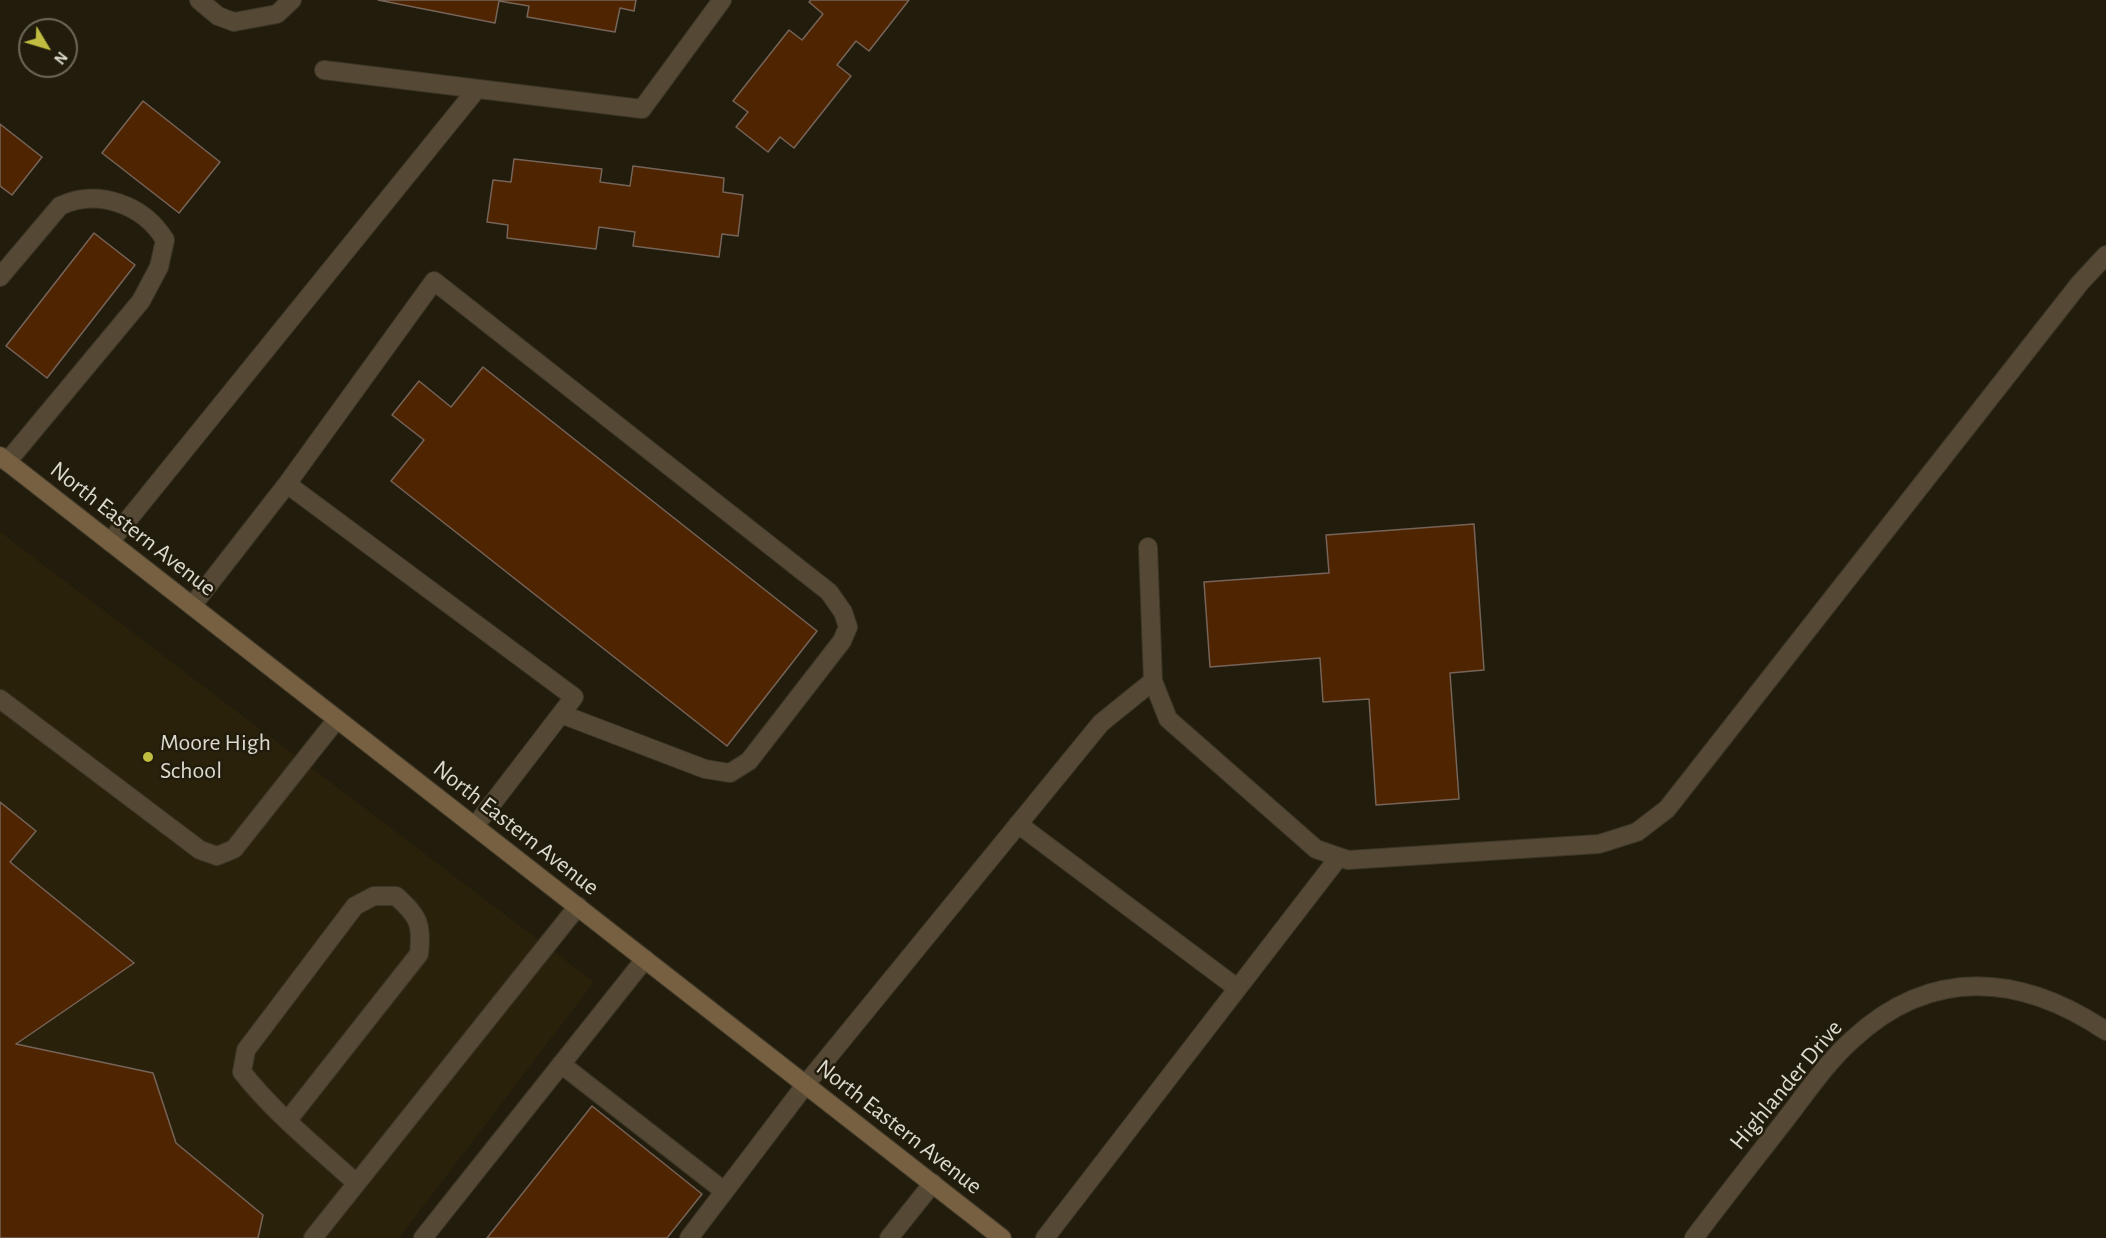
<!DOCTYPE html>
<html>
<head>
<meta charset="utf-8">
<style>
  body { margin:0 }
  #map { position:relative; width:2106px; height:1238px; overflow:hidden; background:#221c0c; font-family:"Alegreya Sans",sans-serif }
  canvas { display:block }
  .north { position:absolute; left:18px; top:18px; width:60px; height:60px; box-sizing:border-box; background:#221c0c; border:2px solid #6d685a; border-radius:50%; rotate:128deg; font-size:16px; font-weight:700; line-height:24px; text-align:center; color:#ddd9cf }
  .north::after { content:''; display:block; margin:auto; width:21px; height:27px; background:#c1bd40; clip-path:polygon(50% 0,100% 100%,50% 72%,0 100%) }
</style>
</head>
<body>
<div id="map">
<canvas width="2106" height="1238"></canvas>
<div class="north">N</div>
</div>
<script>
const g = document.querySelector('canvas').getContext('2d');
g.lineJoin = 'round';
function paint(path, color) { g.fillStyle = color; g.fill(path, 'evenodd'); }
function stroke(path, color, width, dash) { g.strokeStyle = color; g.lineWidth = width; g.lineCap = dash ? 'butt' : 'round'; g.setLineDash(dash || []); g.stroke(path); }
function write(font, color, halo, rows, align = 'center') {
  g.font = font + ' "Alegreya Sans",sans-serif'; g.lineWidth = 5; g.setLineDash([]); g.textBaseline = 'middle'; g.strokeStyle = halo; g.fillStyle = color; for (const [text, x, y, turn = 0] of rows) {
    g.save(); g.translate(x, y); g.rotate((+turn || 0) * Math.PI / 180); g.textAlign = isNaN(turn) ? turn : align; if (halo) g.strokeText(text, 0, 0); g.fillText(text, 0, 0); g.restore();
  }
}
paint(new Path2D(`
  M0 532 594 982 399 1238H0Z`), '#2a210a');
const building = new Path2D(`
  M378 0H636L634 11 620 8 615 32 527 17 529 6 499 1 495 23Z
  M811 0H909L869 51 856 41 837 65 851 76 794 148 780 137 768 152 736 127 748 112 733 101 789 30 802 40 823 14 809 2Z
  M143 101 220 162 179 213 102 153Z
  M0 124 42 157 12 195 0 186Z
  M514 159 602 169 600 182 630 186 633 166 724 178 723 192 743 195 738 236 722 234 719 257 633 246 635 232 599 227 596 249 507 238 508 225 487 222 493 180 511 182Z
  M94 233 135 265 47 378 6 346Z
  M483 367 817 631 727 746 391 481 424 440 392 415 419 381 451 407Z
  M1474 524 1484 670 1450 673 1459 799 1376 805 1369 699 1323 702 1320 658 1210 667 1204 582 1329 573 1326 535Z
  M0 802 36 831 10 862 134 963 16 1044 153 1073 176 1143 263 1215 258 1238H0Z
  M592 1106 702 1194 667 1238H487Z`);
paint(building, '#4f2400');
stroke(building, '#766459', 1.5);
const service = new Path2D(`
  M199 0 218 16 234 22 277 14 292 0
  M324 70 642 109 722 0
  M0 277 60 206C98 188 144 205 165 240L159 267 141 301 7 462
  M287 484 434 281 829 592 843 612 848 627 842 641 749 761 730 773 705 769 561 714
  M110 542 477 89
  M1148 547 1153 681 1168 719 1316 849 1348 860 1599 844 1637 832 1667 809 2080 283 2106 255
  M192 606 287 484 574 697 475 826
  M0 699 200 850 217 856 234 849 337 719
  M1018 824 1237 988
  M561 1064 724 1191
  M288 1120 419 954C422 923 419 917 396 896H374L355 906 246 1050 242 1072C275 1114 317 1147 356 1183
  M423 1238 645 959
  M689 1238 806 1084 1101 723 1153 681
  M889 1238 933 1183
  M1045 1238 1339 857`);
const minor = new Path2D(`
  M313 1238 578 906
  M1694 1238C1724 1198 1755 1159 1786 1119 1807 1092 1827 1062 1853 1039 1932 966 2021 974 2106 1031`);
const secondary = new Path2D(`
  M0 456 1002 1238`);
stroke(service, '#3c3627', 20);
stroke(minor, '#3c3627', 20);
stroke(secondary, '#3c3627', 20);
stroke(service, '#554835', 18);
stroke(minor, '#554835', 18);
stroke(secondary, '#766041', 18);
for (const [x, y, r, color] of [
  [148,757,6,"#c1bd40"]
]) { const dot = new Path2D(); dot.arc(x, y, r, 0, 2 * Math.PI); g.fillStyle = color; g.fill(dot); stroke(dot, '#221c0c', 2); }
write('24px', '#ddd9cf', '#221c0c', [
  ["North Eastern Avenue",133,529,38],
  ["North Eastern Avenue",516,828,38],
  ["Highlander Drive",1786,1085,-50],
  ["North Eastern Avenue",899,1127,38]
]);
write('24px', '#ddd9cf', '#221c0c', [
  ["Moore High",160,743],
  ["School",160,771]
], 'left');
</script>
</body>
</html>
